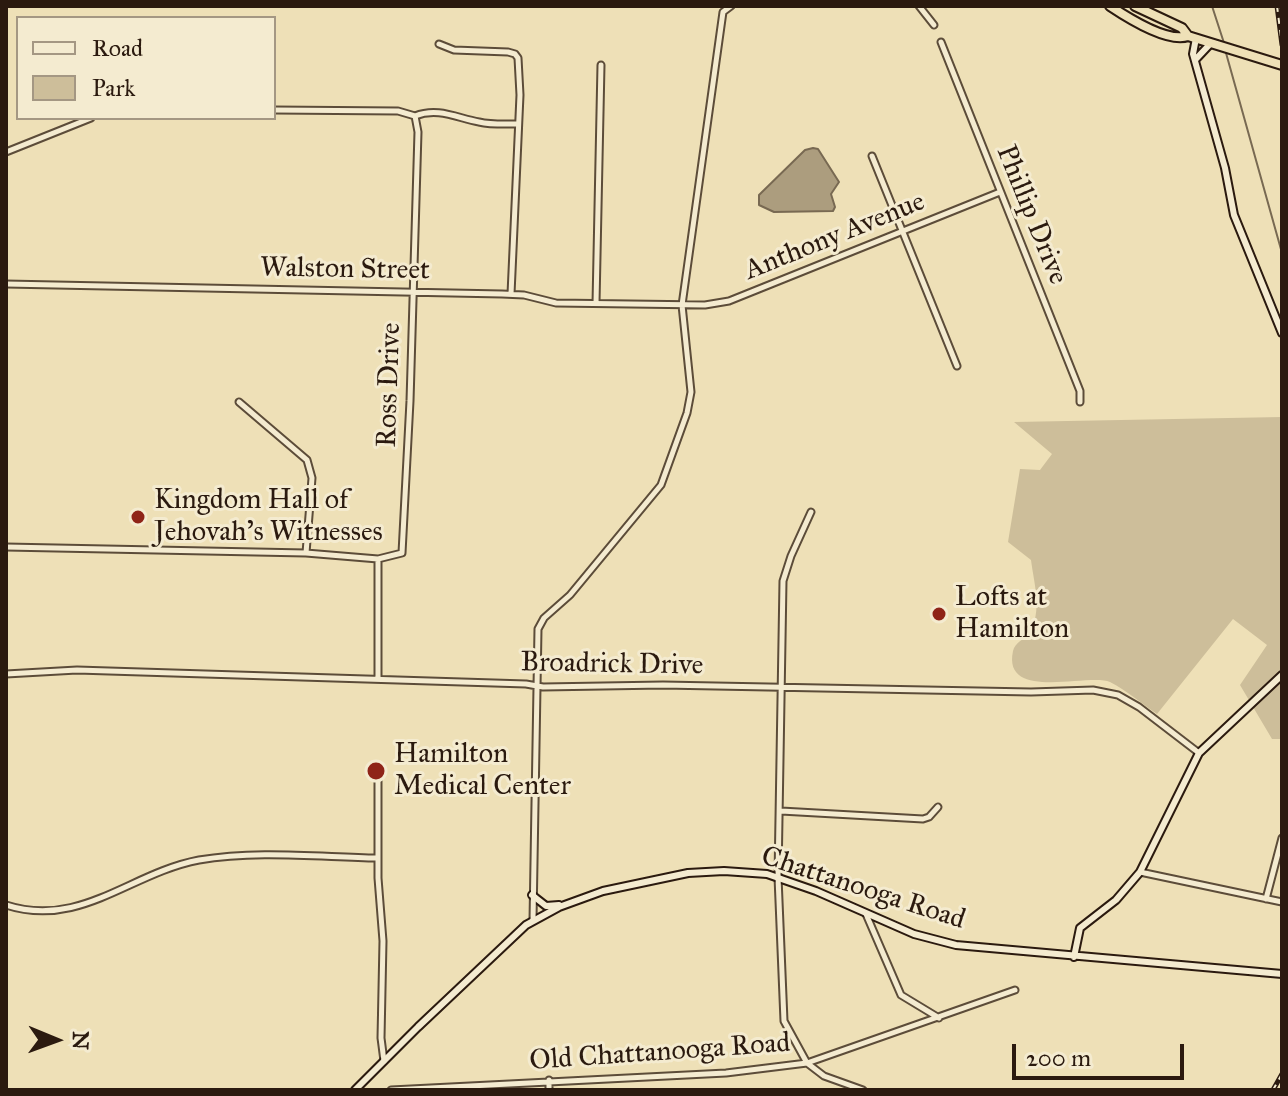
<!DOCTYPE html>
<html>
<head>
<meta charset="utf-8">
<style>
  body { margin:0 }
  #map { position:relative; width:1288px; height:1096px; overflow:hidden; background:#eee0b7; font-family:"IM FELL Great Primer",serif }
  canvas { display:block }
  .frame { position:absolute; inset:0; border:8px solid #2b1a0f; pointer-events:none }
  .legend { position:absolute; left:16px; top:16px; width:260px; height:104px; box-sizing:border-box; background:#f4ebd0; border:2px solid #a49783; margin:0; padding:10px 14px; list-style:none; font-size:24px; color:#2b1a0f }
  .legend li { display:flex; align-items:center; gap:16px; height:40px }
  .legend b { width:40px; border:2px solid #a49783 }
  .north { position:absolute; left:16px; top:1000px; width:80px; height:80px; -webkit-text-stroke:6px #f4ebd0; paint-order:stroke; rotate:91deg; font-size:22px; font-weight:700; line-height:32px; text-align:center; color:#2b1a0f }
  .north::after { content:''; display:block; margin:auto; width:28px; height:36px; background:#2b1a0f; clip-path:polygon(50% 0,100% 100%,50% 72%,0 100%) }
  .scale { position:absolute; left:1012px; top:1044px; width:172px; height:36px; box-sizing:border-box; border:4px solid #2b1a0f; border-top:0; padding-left:10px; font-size:24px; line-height:28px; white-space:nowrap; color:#2b1a0f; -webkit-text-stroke:6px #f4ebd0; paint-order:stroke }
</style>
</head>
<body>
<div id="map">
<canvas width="1288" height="1096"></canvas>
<div class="frame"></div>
<ul class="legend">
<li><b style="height:10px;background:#f4ebd0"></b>Road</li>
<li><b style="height:22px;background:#cdbe9a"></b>Park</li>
</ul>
<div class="north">N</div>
<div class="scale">200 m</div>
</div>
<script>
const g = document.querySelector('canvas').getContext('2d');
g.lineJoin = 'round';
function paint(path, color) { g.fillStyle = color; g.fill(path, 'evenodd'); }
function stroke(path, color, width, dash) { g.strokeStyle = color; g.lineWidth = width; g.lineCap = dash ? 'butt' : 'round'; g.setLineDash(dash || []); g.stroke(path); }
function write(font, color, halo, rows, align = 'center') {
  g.font = font + ' "IM FELL Great Primer",serif'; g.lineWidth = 6; g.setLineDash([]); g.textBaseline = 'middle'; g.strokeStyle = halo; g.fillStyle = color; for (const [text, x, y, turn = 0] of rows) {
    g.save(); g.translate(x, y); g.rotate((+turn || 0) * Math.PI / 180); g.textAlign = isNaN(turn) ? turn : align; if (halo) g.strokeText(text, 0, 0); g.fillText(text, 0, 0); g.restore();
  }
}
paint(new Path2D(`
  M1282 417V739H1272L1240 685 1267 645 1233 619 1157 714C1142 704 1126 690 1110 682 1088 673 1002 702 1013 651 1015 642 1024 640 1029 633 1043 612 1034 584 1031 560L1008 542 1020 469 1040 470 1052 454 1014 422Z`), '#cdbe9a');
const water = new Path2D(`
  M813 148 818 149 839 182 831 194 835 207 833 211 774 212 759 205V195L805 150Z`);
paint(water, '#ac9d7e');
stroke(water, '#786952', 2);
stroke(new Path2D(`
  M1212 6 1224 43
  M1226 53 1282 253`), '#786952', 2);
const street = new Path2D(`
  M919 6 934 25
  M941 42 1080 391V402
  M439 44 454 50 508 52 515 54 518 58 520 95 511 294
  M415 116C438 107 457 118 479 122 492 125 505 124 518 124
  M6 152 91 118
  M872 156 957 366
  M6 284 502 294 524 295 556 303 705 305 729 301 1000 192
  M596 303 601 65
  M239 402 307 460 312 478 306 553
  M811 512 791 556 783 581 778 877 784 1021 807 1063 824 1076 863 1090
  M6 547 306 553 378 559 402 553 410 401 418 132 415 116 398 111 274 110
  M6 674 77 670 526 684 543 687 663 685 1031 692 1093 690 1118 695 1139 707 1199 753
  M378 679V559
  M378 774V878L383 941 381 1038 384 1061
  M781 811 923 819 929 817 938 807
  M1140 872 1282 902
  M1266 899 1282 838
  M6 905C80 929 130 873 199 860 257 850 319 857 377 858
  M866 914 901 995 939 1018
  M533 920 538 629 544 618 570 595 661 485 687 413 691 392 682 305 723 12 731 6
  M549 1080V1090
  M391 1090 726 1073 807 1063 1015 990`);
const secondary = new Path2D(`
  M1196 38 1193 54 1225 168 1234 215 1282 333
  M1195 60 1211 43
  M532 895 546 906 559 905
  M1074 957 1080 928 1116 900 1140 872 1199 753 1282 675
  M355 1090 418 1027 526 925 559 907 603 891 688 873 724 871 767 874 816 891 914 934 956 945 1282 974`);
const highway = new Path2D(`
  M1110 6C1128 18 1168 43 1188 36L1282 65
  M1135 6 1182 28 1188 36`);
stroke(street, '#5c4c39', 9);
stroke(secondary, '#2b1a0f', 10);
stroke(highway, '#2b1a0f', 12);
stroke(street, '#f4ebd0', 5);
stroke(secondary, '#f4ebd0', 6);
stroke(highway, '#eee0b7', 8);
const rail = new Path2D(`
  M1277 6 1282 45
  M1273 1090 1282 1074`);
stroke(rail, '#2b1a0f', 5);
stroke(rail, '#f4ebd0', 2, [6]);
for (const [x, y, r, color] of [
  [138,517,8,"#8f2418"],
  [939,614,8,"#8f2418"],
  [376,771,10,"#8f2418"]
]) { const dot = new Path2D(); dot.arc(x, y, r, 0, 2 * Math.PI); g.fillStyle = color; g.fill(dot); stroke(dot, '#f4ebd0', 3); }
write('28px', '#2b1a0f', '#f4ebd0', [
  ["Phillip Drive",1031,215,68],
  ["Anthony Avenue",835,237,-22],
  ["Walston Street",345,270,1],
  ["Ross Drive",390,385,-88],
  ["Broadrick Drive",612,665,1],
  ["Chattanooga Road",863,889,18],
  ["Old Chattanooga Road",660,1053,-4]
]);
write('28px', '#2b1a0f', '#f4ebd0', [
  ["Kingdom Hall of",154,501],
  ["Jehovah’s Witnesses",154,533],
  ["Lofts at",955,598],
  ["Hamilton",955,630],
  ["Hamilton",394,755],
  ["Medical Center",394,787]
], 'left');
</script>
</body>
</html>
